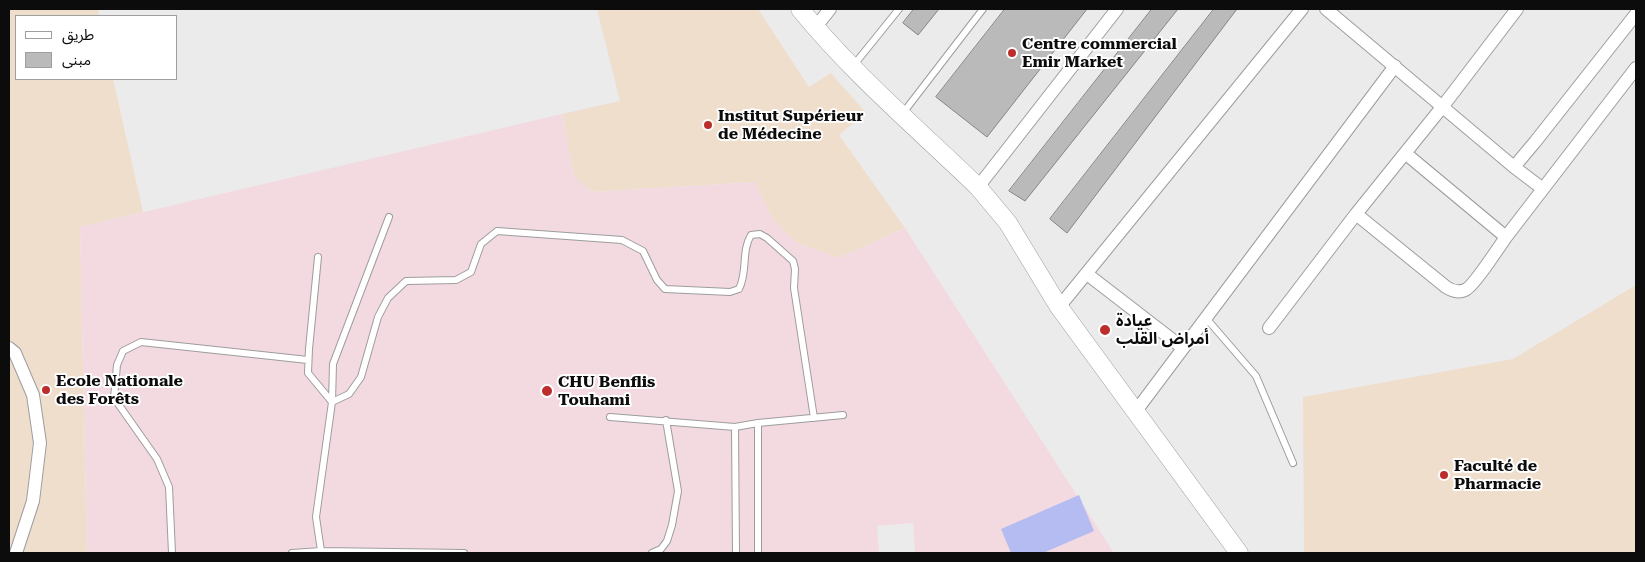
<!DOCTYPE html>
<html>
<head>
<meta charset="utf-8">
<style>
  body { margin:0 }
  #map { position:relative; width:1645px; height:562px; overflow:hidden; background:#ebebec; font-family:"Roboto Serif","Noto Sans Arabic",serif }
  canvas { display:block }
  .frame { position:absolute; inset:0; border:10px solid #0c0c0c; pointer-events:none }
  .legend { position:absolute; left:15px; top:15px; width:162px; height:65px; box-sizing:border-box; background:#fff; border:1px solid #9e9e9e; margin:0; padding:6px 9px; list-style:none; font-size:15px; color:#0c0c0c }
  .legend li { display:flex; align-items:center; gap:10px; height:25px }
  .legend b { width:25px; border:1px solid #9e9e9e }
</style>
</head>
<body>
<div id="map">
<canvas width="1645" height="562"></canvas>
<div class="frame"></div>
<ul class="legend">
<li><b style="height:6px;background:#fff"></b>طريق</li>
<li><b style="height:14px;background:#bbbaba"></b>مبنى</li>
</ul>
</div>
<script>
const g = document.querySelector('canvas').getContext('2d');
g.lineJoin = 'round';
function paint(path, color) { g.fillStyle = color; g.fill(path, 'evenodd'); }
function stroke(path, color, width, dash) { g.strokeStyle = color; g.lineWidth = width; g.lineCap = dash ? 'butt' : 'round'; g.setLineDash(dash || []); g.stroke(path); }
function write(font, color, halo, rows, align = 'center') {
  g.font = font + ' "Roboto Serif","Noto Sans Arabic",serif'; g.lineWidth = 4; g.setLineDash([]); g.textBaseline = 'middle'; g.strokeStyle = halo; g.fillStyle = color; for (const [text, x, y, turn = 0] of rows) {
    g.save(); g.translate(x, y); g.rotate((+turn || 0) * Math.PI / 180); g.textAlign = isNaN(turn) ? turn : align; if (halo) g.strokeText(text, 0, 0); g.fillText(text, 0, 0); g.restore();
  }
}
paint(new Path2D(`
  M9 9H98L99 16H16V79H113L143 212 80 227 87 553H9Z
  M597 9H758L809 87 831 73 866 113 839 135 905 228 838 258 795 242 773 220 754 182 592 192 574 177 562 114 620 101Z
  M1636 285V553H1304L1303 397 1513 359Z`), '#f0decd');
paint(new Path2D(`
  M562 114 574 176 592 192 755 182 773 220 795 242 838 258 905 228 1114 553H915L913 523 877 526 879 553H87L80 227Z`), '#f3dae1');
paint(new Path2D(`
  M1079 495 1094 531 1043 553H1011L1001 529Z`), '#b4bcf1');
const building = new Path2D(`
  M914 9H939L918 35 903 23Z
  M1005 9H1087L987 137 936 97Z
  M1152 9H1178L1025 201 1009 191Z
  M1214 9H1237L1067 233 1050 219Z`);
paint(building, '#bbbaba');
stroke(building, '#858484', 1);
const lane = new Path2D(`
  M853 66 899 9
  M903 113 983 9
  M318 257 309 349 308 373 332 402 349 394 361 377 378 317 388 298 406 281 456 280 471 272 481 244 497 231 622 240 643 251 657 280 665 289 730 292 739 289C748 272 741 251 751 235L760 234 767 238 793 261 795 269 794 288 814 418
  M1206 318 1256 376 1293 463
  M610 417 735 427 758 423 843 415
  M735 427 736 553
  M321 551 316 517 332 402 333 364 389 217
  M172 553 169 487 157 459 114 398 117 365 123 351 141 342 308 360
  M292 553 321 551 464 553
  M652 553 661 549 667 541 672 525 678 491 666 420
  M758 553V423`);
const street = new Path2D(`
  M1326 9 1514 167 1535 142 1636 14
  M815 28 830 9
  M1514 167 1543 189
  M978 187 1117 9
  M1356 214 1446 287C1452 291 1458 293 1465 290 1473 287 1499 247 1506 237L1405 153
  M1506 237 1636 68
  M1087 274 1183 348
  M1059 307 1302 9
  M1269 328 1356 214 1443 106 1517 9
  M9 348 15 353 33 395 40 443 33 501 16 553
  M1136 411 1395 66`);
const secondary = new Path2D(`
  M800 9C853 74 918 129 978 187L1008 223 1059 307 1239 553`);
stroke(lane, '#9d9d9e', 8);
stroke(street, '#9d9d9e', 14);
stroke(secondary, '#9d9d9e', 19);
stroke(lane, '#fff', 6);
stroke(street, '#fff', 12);
stroke(secondary, '#fff', 18);
for (const [x, y, r, color] of [
  [1012,53,5,"#bc2d2c"],
  [708,125,5,"#bc2d2c"],
  [1105,330,6,"#bc2d2c"],
  [46,390,5,"#bc2d2c"],
  [547,391,6,"#bc2d2c"],
  [1444,475,5,"#bc2d2c"]
]) { const dot = new Path2D(); dot.arc(x, y, r, 0, 2 * Math.PI); g.fillStyle = color; g.fill(dot); stroke(dot, '#fff', 2); }
write('bold 16px', '#0c0c0c', '#fff', [
  ["Centre commercial",1022,44],
  ["Emir Market",1022,62],
  ["Institut Supérieur",718,116],
  ["de Médecine",718,134],
  ["عيادة",1116,321],
  ["أمراض القلب",1116,339],
  ["Ecole Nationale",56,381],
  ["des Forêts",56,399],
  ["CHU Benflis",558,382],
  ["Touhami",558,400],
  ["Faculté de",1454,466],
  ["Pharmacie",1454,484]
], 'left');
</script>
</body>
</html>
